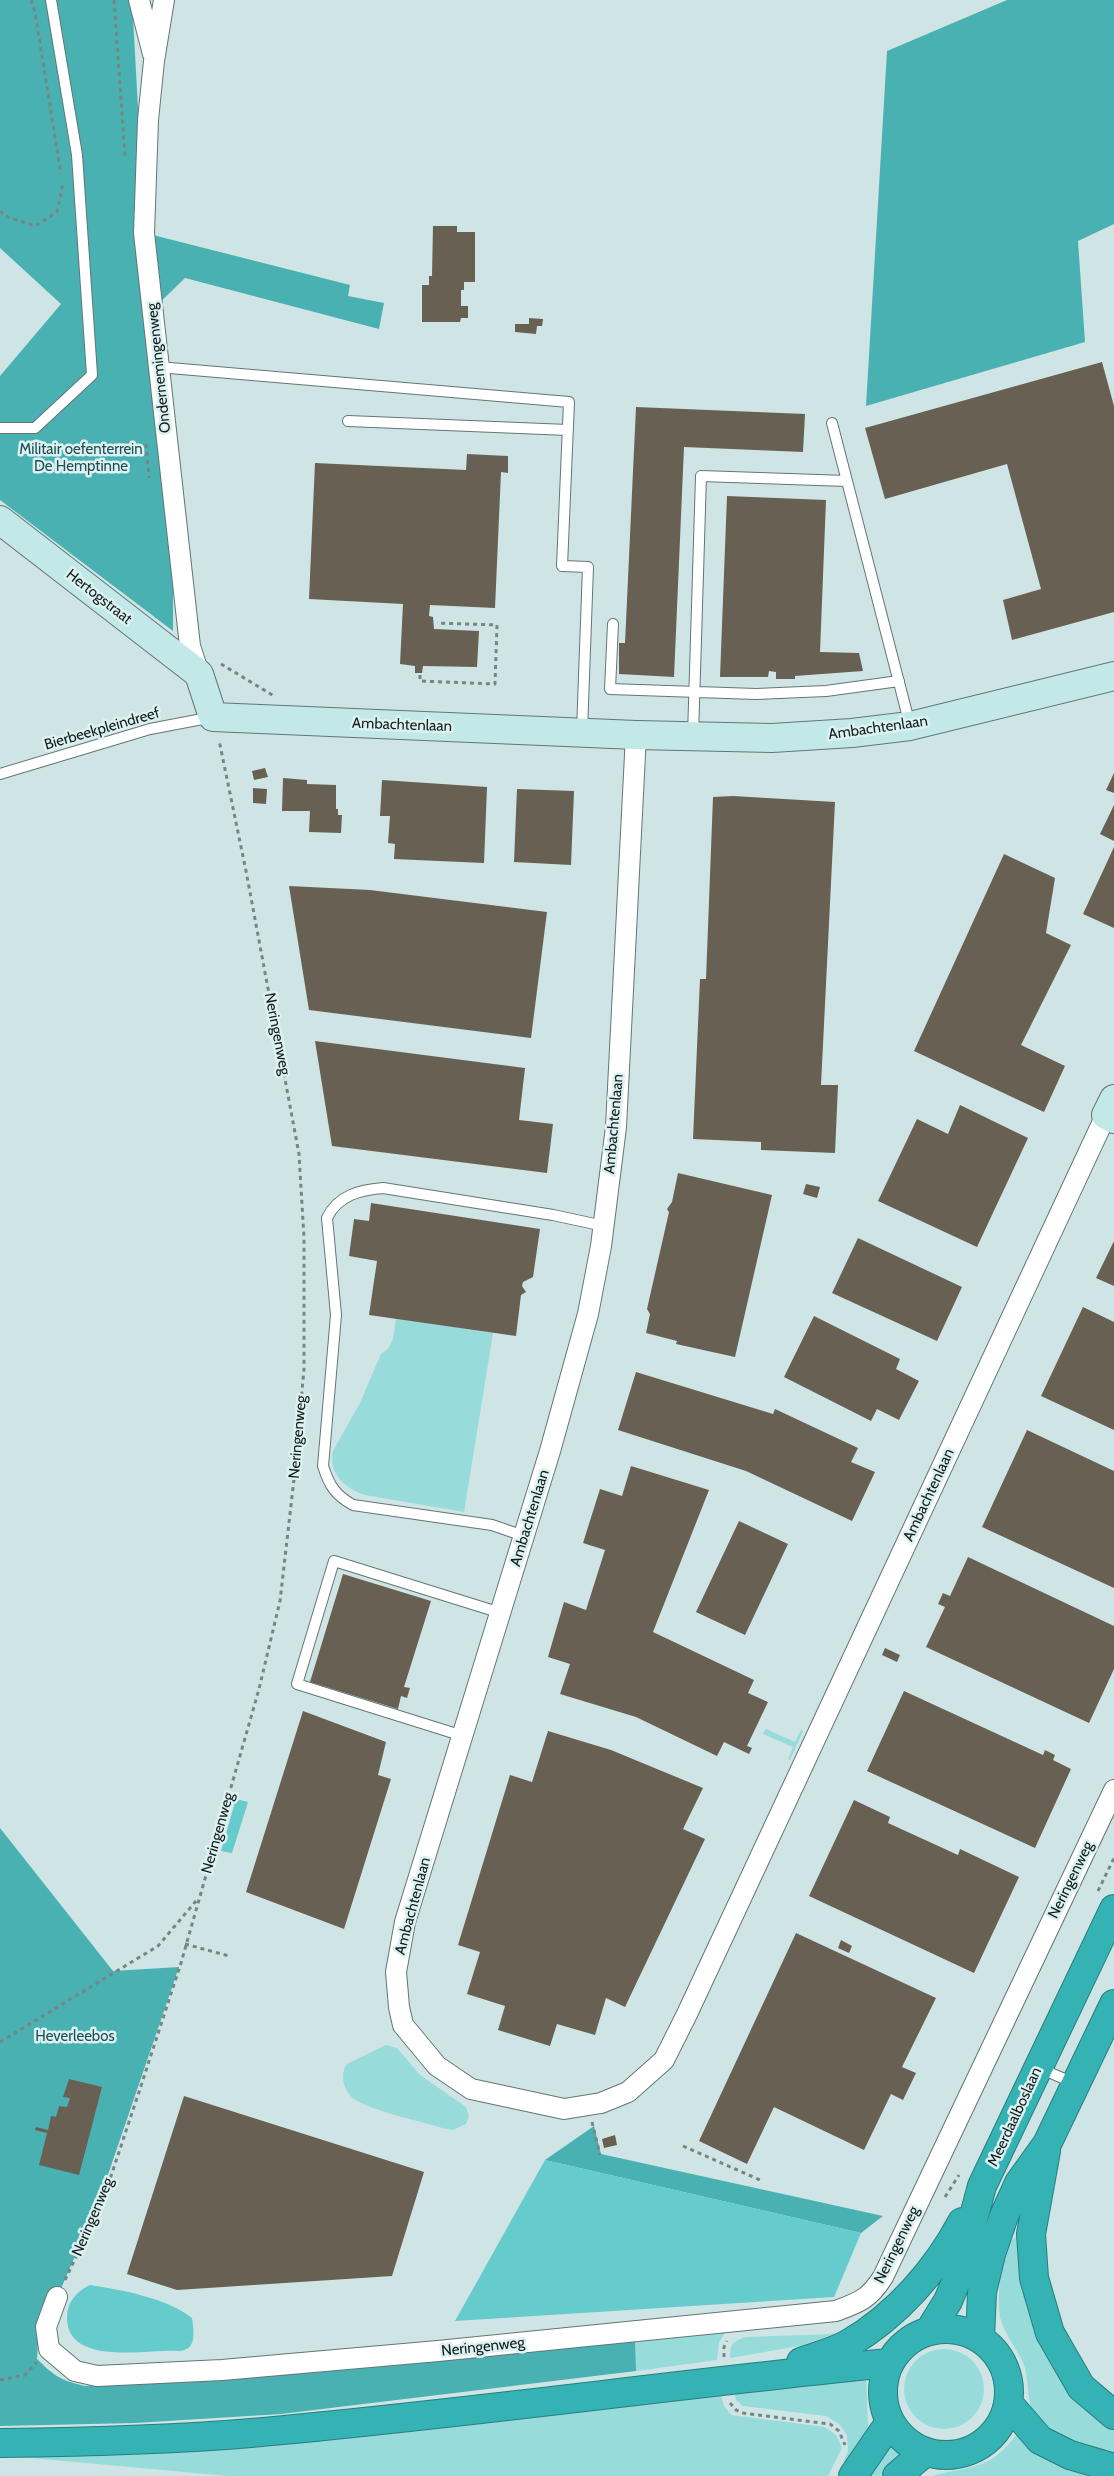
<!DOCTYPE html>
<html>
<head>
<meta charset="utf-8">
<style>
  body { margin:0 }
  canvas { display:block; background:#cfe4e4 }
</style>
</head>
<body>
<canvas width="1114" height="2476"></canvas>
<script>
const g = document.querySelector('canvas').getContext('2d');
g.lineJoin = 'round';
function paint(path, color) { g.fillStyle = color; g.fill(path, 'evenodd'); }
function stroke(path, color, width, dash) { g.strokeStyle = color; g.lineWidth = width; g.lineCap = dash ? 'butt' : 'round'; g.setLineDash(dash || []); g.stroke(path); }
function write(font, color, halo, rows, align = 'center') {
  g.font = font + ' Cabin,sans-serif'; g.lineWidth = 5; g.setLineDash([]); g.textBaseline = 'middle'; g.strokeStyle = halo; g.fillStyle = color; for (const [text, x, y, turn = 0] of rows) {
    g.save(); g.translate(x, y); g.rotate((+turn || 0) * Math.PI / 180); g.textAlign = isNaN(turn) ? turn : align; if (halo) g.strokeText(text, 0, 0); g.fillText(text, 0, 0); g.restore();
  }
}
paint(new Path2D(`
  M396 1318 493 1333 464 1512 365 1495C346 1489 328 1474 333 1451L360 1403 381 1354C395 1346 394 1332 396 1318Z
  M766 1729 795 1742 801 1730 803 1731 790 1760 788 1759 793 1747 763 1734Z
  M386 2045 397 2048 420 2075 466 2107 469 2116 466 2124 453 2130 446 2129C424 2122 371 2111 354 2099 344 2091 339 2075 347 2064Z
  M1016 2237 1021 2238V2260L1110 2428 1114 2430V2457C1091 2451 1050 2441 1036 2420 1027 2405 1029 2385 1025 2368 1019 2350 1006 2338 1001 2320 996 2306 1000 2244 1016 2237Z
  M729 2327 719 2342 717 2360 636 2371 635 2338Z
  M835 2334 799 2346 730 2358C730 2344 733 2341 746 2337Z
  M904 2389a40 40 0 1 1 80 0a40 40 0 1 1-80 0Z
  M866 2372 868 2427 864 2441 845 2476H838L848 2451 847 2435 839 2424 826 2416 743 2406 736 2400 734 2390Z
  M720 2391 724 2406 731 2415 825 2427 836 2435 842 2448 828 2476H228L0 2455Z
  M1019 2431 1112 2476H932C973 2465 991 2471 1019 2431Z
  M887 2442 900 2455 880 2476H863Z`), '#97dbdb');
paint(new Path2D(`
  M0 0H132L145 233 350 285 348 296 384 303 379 329 185 278 152 310 173 561V631L0 500V376L61 304 0 248Z
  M1007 0H1114V224L1078 241 1085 342 866 406 887 51Z
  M0 1828 113 1971 179 1967 100 2198 38 2342 37 2359C54 2376 62 2381 85 2386L431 2360 635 2338 636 2371 281 2414 135 2423 0 2426Z
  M594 2126 601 2154 883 2216 861 2233 545 2160Z`), '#4ab1b3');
paint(new Path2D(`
  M236 1799 248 1802 232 1853 221 1851Z
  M545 2160 861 2233 834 2297 455 2321Z
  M90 2285C122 2290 167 2298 192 2318 194 2332 197 2350 179 2351 148 2349 66 2367 67 2317 67 2302 77 2291 90 2285Z`), '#65cbcc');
paint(new Path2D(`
  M433 226H457V232H475V282H464V290H461V306H468V318H461L460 322H422V285H429V276H432Z
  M529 318 543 319 542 326H537L536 334 515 332V324H529Z
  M1102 362 1114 406V612L1012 640 1003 600 1041 589 1007 464 885 499 865 428Z
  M636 407 805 414 803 452 684 447 674 677 619 674V643H625Z
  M467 454 508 456V473L501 472 495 608 430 605 429 616 433 617 434 629 479 631 477 667 423 666 422 673H415V666L400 664 403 604 309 599 315 463 466 470Z
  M727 496 826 500 820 652 859 653 863 671 795 676V679H776V672L769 671 768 677H720Z
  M265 768 268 777 254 780 252 771Z
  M1114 773V793L1106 790Z
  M283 778 307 780V784L336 785V809H338V815H342L341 833 309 832 310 811H282Z
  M382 780 487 787 484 863 394 859 395 844 388 843 390 816H380Z
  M253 788 267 789 266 804 253 803Z
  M517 789 574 791 571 865 514 862Z
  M733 796 835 802 821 1085H838L835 1153 761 1150V1142L693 1139 700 979H706L713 797Z
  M1114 805V841L1100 834Z
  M1114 847V928L1083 914Z
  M1004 854 1055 878 1046 933 1071 945 1021 1045 1065 1066 1044 1112 914 1051Z
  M289 886 370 890 547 912 531 1038 309 1010Z
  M315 1041 525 1068 519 1120 553 1124 547 1173 332 1146Z
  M960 1105 1028 1138 977 1247 878 1201 917 1119 948 1134Z
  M678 1173 772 1195 735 1357 676 1344 677 1341 646 1333 650 1314 647 1309 669 1212 667 1209 672 1202Z
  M806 1184 820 1187 817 1198 803 1194Z
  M371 1203 540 1229 533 1277 523 1282 522 1286 526 1292 521 1295 516 1336 369 1315 377 1261 349 1256 354 1219 369 1221Z
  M858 1238 962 1287 937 1341 832 1293Z
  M1114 1241V1286L1096 1278Z
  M1083 1307 1114 1322V1430L1041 1396Z
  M814 1316 900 1359 896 1369 919 1381 899 1420 877 1409 871 1421 784 1377Z
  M636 1372 773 1414 775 1409 858 1448 851 1462 875 1472 852 1521 746 1471 618 1430Z
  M1027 1430 1114 1471V1588L982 1527Z
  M631 1466 709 1490 653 1632 754 1680 748 1693 768 1702 747 1746 752 1748 749 1754 724 1742 717 1756 636 1717 560 1694 570 1664 548 1657 564 1602 586 1610 605 1550 583 1543 600 1489 622 1496Z
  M739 1521 788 1544 745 1635 696 1612Z
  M968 1557 1114 1626V1669L1089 1723 926 1647 945 1607 938 1604 943 1593 950 1596Z
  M343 1574 431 1601 404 1687 410 1688 407 1698 401 1696 398 1709 310 1682Z
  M885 1648 900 1655 897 1662 882 1655Z
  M904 1691 1043 1755 1045 1750 1055 1755 1053 1760 1071 1769 1035 1848 867 1771Z
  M303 1711 386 1742 378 1775 391 1779 344 1929 246 1892Z
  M548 1731 611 1750 703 1788 683 1829 705 1839 625 2007 606 1998 595 2035 557 2024 550 2046 498 2030 505 2006 467 1994 480 1952 458 1945 510 1775 532 1782Z
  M854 1800 890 1817 888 1823 958 1855 960 1849 1019 1877 974 1973 809 1896Z
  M796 1933 936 1998 902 2067 916 2073 903 2100 891 2094 864 2150 774 2107 747 2164 699 2141Z
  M841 1940 852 1946 849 1953 838 1948Z
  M69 2079 102 2087 79 2175 39 2165 47 2133 35 2130 36 2127 48 2130 51 2116 56 2117 59 2106 67 2107 70 2098 63 2097Z
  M184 2096 424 2172 392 2276 177 2290 127 2274Z
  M615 2135 617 2145 604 2148 602 2139Z`), '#696054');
const lane = new Path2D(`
  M158 367 569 402 562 566 588 567 582 731
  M348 421 568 430
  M832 423 910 725
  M0 428H35L92 375 77 155 51 0
  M613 624 610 689 756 694 826 691 899 681
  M693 736 701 476 847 481
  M0 774 150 729 213 717
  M524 1536 492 1525 353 1505C335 1495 329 1485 323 1466L336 1315 327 1218C338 1195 360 1190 383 1188L553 1215 604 1226
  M463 1736 297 1684 334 1561 501 1613
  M1039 2068 1074 2083`);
const street = new Path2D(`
  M139 0 153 54
  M164 0 154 61 148 120 144 233 190 646 199 674
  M636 735 616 1127 601 1246 588 1314 550 1451 405 1922 396 1972 399 2007 403 2025 437 2066 471 2089 564 2109 601 2103 628 2092 664 2060 687 2014 1106 1115
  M57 2297 46 2327 49 2349 75 2371 97 2376 222 2370 438 2351 836 2311C860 2302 869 2299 883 2277L1114 1790`);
const secondary = new Path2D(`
  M0 520 199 674 213 717 636 735 772 738 852 733 910 726 1114 676
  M1114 1099 1106 1115 1114 1119`);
const highway = new Path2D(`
  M1046 2151 1031 2234 1034 2278 1050 2333 1081 2387 1114 2415
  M883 2392a63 63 0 1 1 126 0a63 63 0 1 1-126 0Z
  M930 2330 948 2301 957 2279 982 2186 1114 1909
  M980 2338 982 2292 991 2254 1004 2216 1019 2183 1047 2144 1114 2004
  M801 2362C816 2356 834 2352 848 2344 896 2316 936 2271 962 2222
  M1009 2404 1040 2440 1070 2455 1114 2468
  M0 2443C83 2442 168 2440 251 2433 464 2414 676 2384 888 2363
  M853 2476 890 2422
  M897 2476 925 2452`);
stroke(lane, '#637676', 12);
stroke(street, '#637676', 22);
stroke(secondary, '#637676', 30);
stroke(highway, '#297e7f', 30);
stroke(new Path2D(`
  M31 0 35 12 61 174
  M114 0 125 156
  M0 211 5 216 35 226 57 212 63 183
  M146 444 149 478
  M221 664 274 696
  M420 675V681L495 684 497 625 437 623
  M1098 1891 1114 1858
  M185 1944 229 1956
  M0 2042 158 1946 196 1901
  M592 2122 600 2155
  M683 2146 760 2180
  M945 2197 959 2175
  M65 2280 103 2200 139 2092 181 1963 259 1689 280 1601 294 1479 304 1369V1238L299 1154 246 871 219 740
  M724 2357V2347L727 2341
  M0 2380 25 2375 37 2362
  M730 2403 736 2410 743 2413 830 2424 839 2431 845 2445`), '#768585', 3, [4, 4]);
stroke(lane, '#fff', 10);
stroke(street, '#fff', 20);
stroke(secondary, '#c2e8e8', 28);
stroke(highway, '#34b2b4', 28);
write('15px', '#151d1d', '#dcf1f1', [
  ["Ondernemingenweg",159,368,-96],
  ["Hertogstraat",99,597,38],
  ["Ambachtenlaan",402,725,2],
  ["Ambachtenlaan",878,728,-8],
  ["Bierbeekpleindreef",102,729,-16],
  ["Neringenweg",277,1034,79],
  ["Ambachtenlaan",614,1124,-85],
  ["Neringenweg",298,1437,-85],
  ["Ambachtenlaan",929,1495,-65],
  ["Ambachtenlaan",530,1518,-73],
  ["Neringenweg",218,1833,-74],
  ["Neringenweg",1071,1880,-64],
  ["Ambachtenlaan",413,1906,-75],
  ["Meerdaalboslaan",1015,2117,-65],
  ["Neringenweg",93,2217,-67],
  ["Neringenweg",897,2245,-64],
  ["Neringenweg",483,2347,-6]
]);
write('15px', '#214f50', '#dcf1f1', [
  ["Militair oefenterrein",81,450],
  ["De Hemptinne",81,467],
  ["Heverleebos",75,2037]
]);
</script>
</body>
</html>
